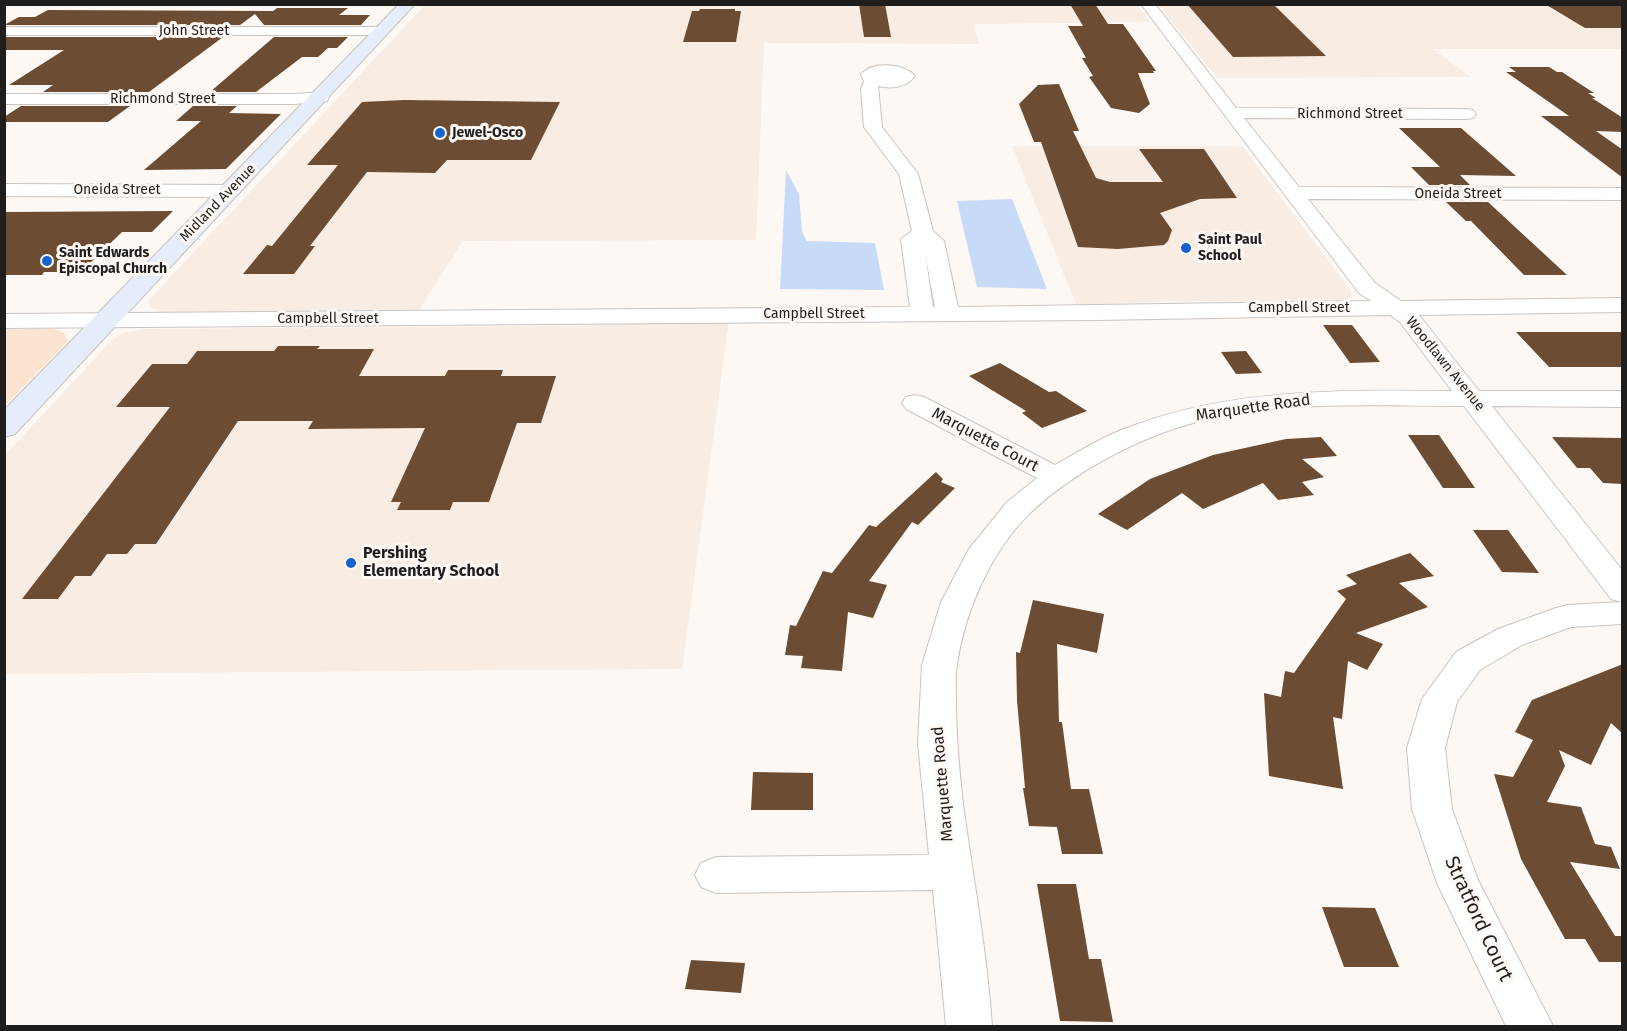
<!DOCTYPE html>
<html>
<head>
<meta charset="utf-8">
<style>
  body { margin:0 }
  #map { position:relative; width:1627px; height:1031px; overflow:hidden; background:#fef8f4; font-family:"Fira Sans",sans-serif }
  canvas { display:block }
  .frame { position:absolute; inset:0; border:6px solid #201e1d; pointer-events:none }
</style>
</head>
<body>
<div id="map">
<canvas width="1627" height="1031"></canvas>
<div class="frame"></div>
</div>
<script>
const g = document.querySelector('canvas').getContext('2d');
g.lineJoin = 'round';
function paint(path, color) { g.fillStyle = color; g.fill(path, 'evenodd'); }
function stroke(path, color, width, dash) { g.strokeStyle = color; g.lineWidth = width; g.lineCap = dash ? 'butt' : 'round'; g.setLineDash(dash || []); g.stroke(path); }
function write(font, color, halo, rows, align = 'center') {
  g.font = font + ' "Fira Sans",sans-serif'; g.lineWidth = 6; g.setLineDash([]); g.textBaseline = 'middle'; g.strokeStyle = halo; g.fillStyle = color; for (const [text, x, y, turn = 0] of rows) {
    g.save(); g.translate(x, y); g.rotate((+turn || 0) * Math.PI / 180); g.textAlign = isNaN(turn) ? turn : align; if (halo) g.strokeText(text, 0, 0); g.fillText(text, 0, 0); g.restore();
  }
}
paint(new Path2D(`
  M1137 4 1150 22 973 24 980 44 764 43 756 240 463 241 419 310 159 312 150 307 148 301 425 5Z
  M1159 5H1622V49H1433L1471 77 1217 78Z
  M1012 146H1242L1349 288 1352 294 1350 297 1340 301H1172L1076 305Z
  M729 321 682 669 5 674 4 456 112 340 124 333 144 329 572 326Z`), '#f8ece3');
paint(new Path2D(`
  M5 329H54L64 333 68 341 5 406Z`), '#fce4d0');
paint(new Path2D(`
  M786 170 799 194 802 232 807 241 875 243 884 290 780 289Z
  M1012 199 1047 289 977 287 957 201Z`), '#c7dbf9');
paint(new Path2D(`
  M859 4H885L891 37H864Z
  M1070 4H1095L1108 24H1123L1156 71H1153L1154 73H1138L1150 104 1139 113 1111 108 1089 77 1093 76 1082 58H1086L1068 26H1083Z
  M1187 4H1273L1326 56 1233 57Z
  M1545 4H1623V28H1585Z
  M277 8H348L339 15H370L361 25H264L255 14 240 25H4L19 17H35L48 10 273 11Z
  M700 9H735V11H741L736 42H683L692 11H699Z
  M4 37H223L149 92H43L53 85H9L64 50H4Z
  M274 37H348L337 48H328L318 57H302L256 92H210Z
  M1509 67H1549L1557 72H1562L1594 93H1588L1596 98H1592L1623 118V132L1596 131 1623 150V178L1541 116H1569L1506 72H1516Z
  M1059 84 1079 131H1073L1096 178 1110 182H1163L1139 149H1204L1237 198 1200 199 1160 213 1172 230 1168 241 1164 245 1118 249 1078 247 1041 142H1034L1019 104 1038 85Z
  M404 100 560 102 531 160H447L435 173 367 172 310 246H315L294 274H243L267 245 272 246 338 165H307L362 102Z
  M21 106H130L108 122H4V117Z
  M193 106H237L229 113 281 114 226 169 144 170 201 121H176Z
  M1399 128H1461L1516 176 1460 175 1470 185H1429L1411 167H1440Z
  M1446 202H1488L1567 275H1524L1471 221H1466Z
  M173 211 152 232H122L87 266H64L57 272H44L42 275H4V212Z
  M1323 325H1352L1380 362 1350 363Z
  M1516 332H1623V367H1549Z
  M278 346H320L317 349H374L359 376H445L448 370H503L501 376H556L541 423H517L489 502H453L450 510H397L401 502H391L425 428 308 429 313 421H238L156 544H135L127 554H107L91 576H75L58 599H22L170 407H116L152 364H187L197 351H274Z
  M1246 351 1262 373 1236 374 1221 352Z
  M1000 363 1049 392 1056 391 1087 411 1042 428 1022 413 1026 411 969 376Z
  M1408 435H1439L1475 488H1443Z
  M1321 437 1337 456 1302 459 1324 477 1302 482 1314 495 1278 500 1263 483 1203 509 1182 493 1127 530 1098 514 1150 479 1213 455 1286 439Z
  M1552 437 1623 438V484L1603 483 1590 468H1577Z
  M936 472 943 479 941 482 955 488 918 525 912 522 869 581 887 585 873 618 848 612 842 671 801 668 803 656 785 655 790 625 796 626 823 571 832 573 869 525 876 527Z
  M1473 530H1508L1539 573 1502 572Z
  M1410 553 1434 576 1399 583 1428 607 1356 633 1383 644 1367 670 1348 661 1342 719 1333 717 1343 789 1269 776 1264 693 1281 697 1285 671 1294 673 1346 599 1337 591 1357 584 1346 575Z
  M1033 600 1104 614 1097 653 1057 644 1059 722H1062L1071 789H1089L1103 854H1062L1057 827 1029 826 1023 788H1025L1017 701 1016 652 1020 653Z
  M1623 664V734L1611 723 1591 765 1559 750 1565 766 1547 802 1581 807 1595 844 1611 847 1620 869 1570 862 1615 936H1623V962H1599L1585 939H1565L1521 859 1494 774 1513 777 1533 740 1515 732 1532 700Z
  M753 772 813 773V810H751Z
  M1037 884H1076L1089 959H1101L1113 1022 1060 1021Z
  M1322 907 1375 908 1399 967H1344Z
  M691 960 745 963 741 993 685 989Z`), '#6c4c32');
const minor = new Path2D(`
  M1141 4H1155L1236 108 1467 109 1473 110 1476 114 1473 118 1467 119 1244 118 1299 187 1622 188V200L1308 199 1375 283 1401 301 1622 298V312L1419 315 1479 391H1622V407L1492 406 1622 570V624L1571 627 1522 645 1480 670 1457 702 1445 748 1452 809 1478 880 1553 1026H1506L1437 883 1412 809 1407 748 1422 699 1456 652 1498 629 1556 608 1568 605 1622 602 1611 599 1464 406C1377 406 1285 400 1200 421 1139 437 1076 470 1030 513 991 551 965 611 957 664 955 675 956 688 956 699 956 735 959 768 963 804 973 877 987 952 992 1026H946L933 890 716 893 701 887 695 875 701 863 716 857 929 855 918 744 922 665 941 602 969 549 1007 502 1037 478 906 409 902 403 906 397 915 395 924 397 1055 465C1080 451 1105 435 1132 426 1235 388 1344 390 1452 391L1400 322 1390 315 1097 320 4 328V314L910 307 901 239 912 231 899 174 864 127 861 89 864 82 861 74C872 61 904 63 915 76 906 88 892 89 878 86L882 127 918 174 933 231 944 241 958 307 1371 301 1359 293ZM925 253 935 307H933Z
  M4 27H383L390 31 383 35H4Z
  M321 92 329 97 327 101 295 104H4V94H295Z
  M4 184 230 185 237 187 240 191 237 195 230 197 4 196Z`);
const secondary = new Path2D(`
  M399 4H415L15 434 4 437V410Z`);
stroke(minor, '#c9c4c0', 2);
stroke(secondary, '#c9c4c0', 2);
paint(minor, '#fff');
paint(secondary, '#e5edfa');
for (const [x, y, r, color] of [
  [440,133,6,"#1263cd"],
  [1186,248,6,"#1263cd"],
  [47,261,6,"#1263cd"],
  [351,563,6,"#1263cd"]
]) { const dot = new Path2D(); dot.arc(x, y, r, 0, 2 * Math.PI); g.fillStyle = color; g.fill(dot); stroke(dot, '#fef8f4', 2); }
write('14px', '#201e1d', '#fef8f4', [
  ["John Street",194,31],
  ["Richmond Street",163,99],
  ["Richmond Street",1350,114],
  ["Oneida Street",117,190],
  ["Oneida Street",1458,194],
  ["Midland Avenue",218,203,-46],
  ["Campbell Street",1299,308],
  ["Campbell Street",814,314],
  ["Campbell Street",328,319],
  ["Woodlawn Avenue",1445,364,51]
]);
write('bold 14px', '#201e1d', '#fef8f4', [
  ["Jewel-Osco",452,133],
  ["Saint Paul",1198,240],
  ["School",1198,256],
  ["Saint Edwards",59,253],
  ["Episcopal Church",59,269]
], 'left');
write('16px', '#201e1d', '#fef8f4', [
  ["Marquette Road",1253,408,-8],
  ["Marquette Court",985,440,28],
  ["Marquette Road",943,784,-95]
]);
write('bold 16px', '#201e1d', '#fef8f4', [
  ["Pershing",363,554],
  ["Elementary School",363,572]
], 'left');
write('20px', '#201e1d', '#fef8f4', [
  ["Stratford Court",1478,919,65]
]);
</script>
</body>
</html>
